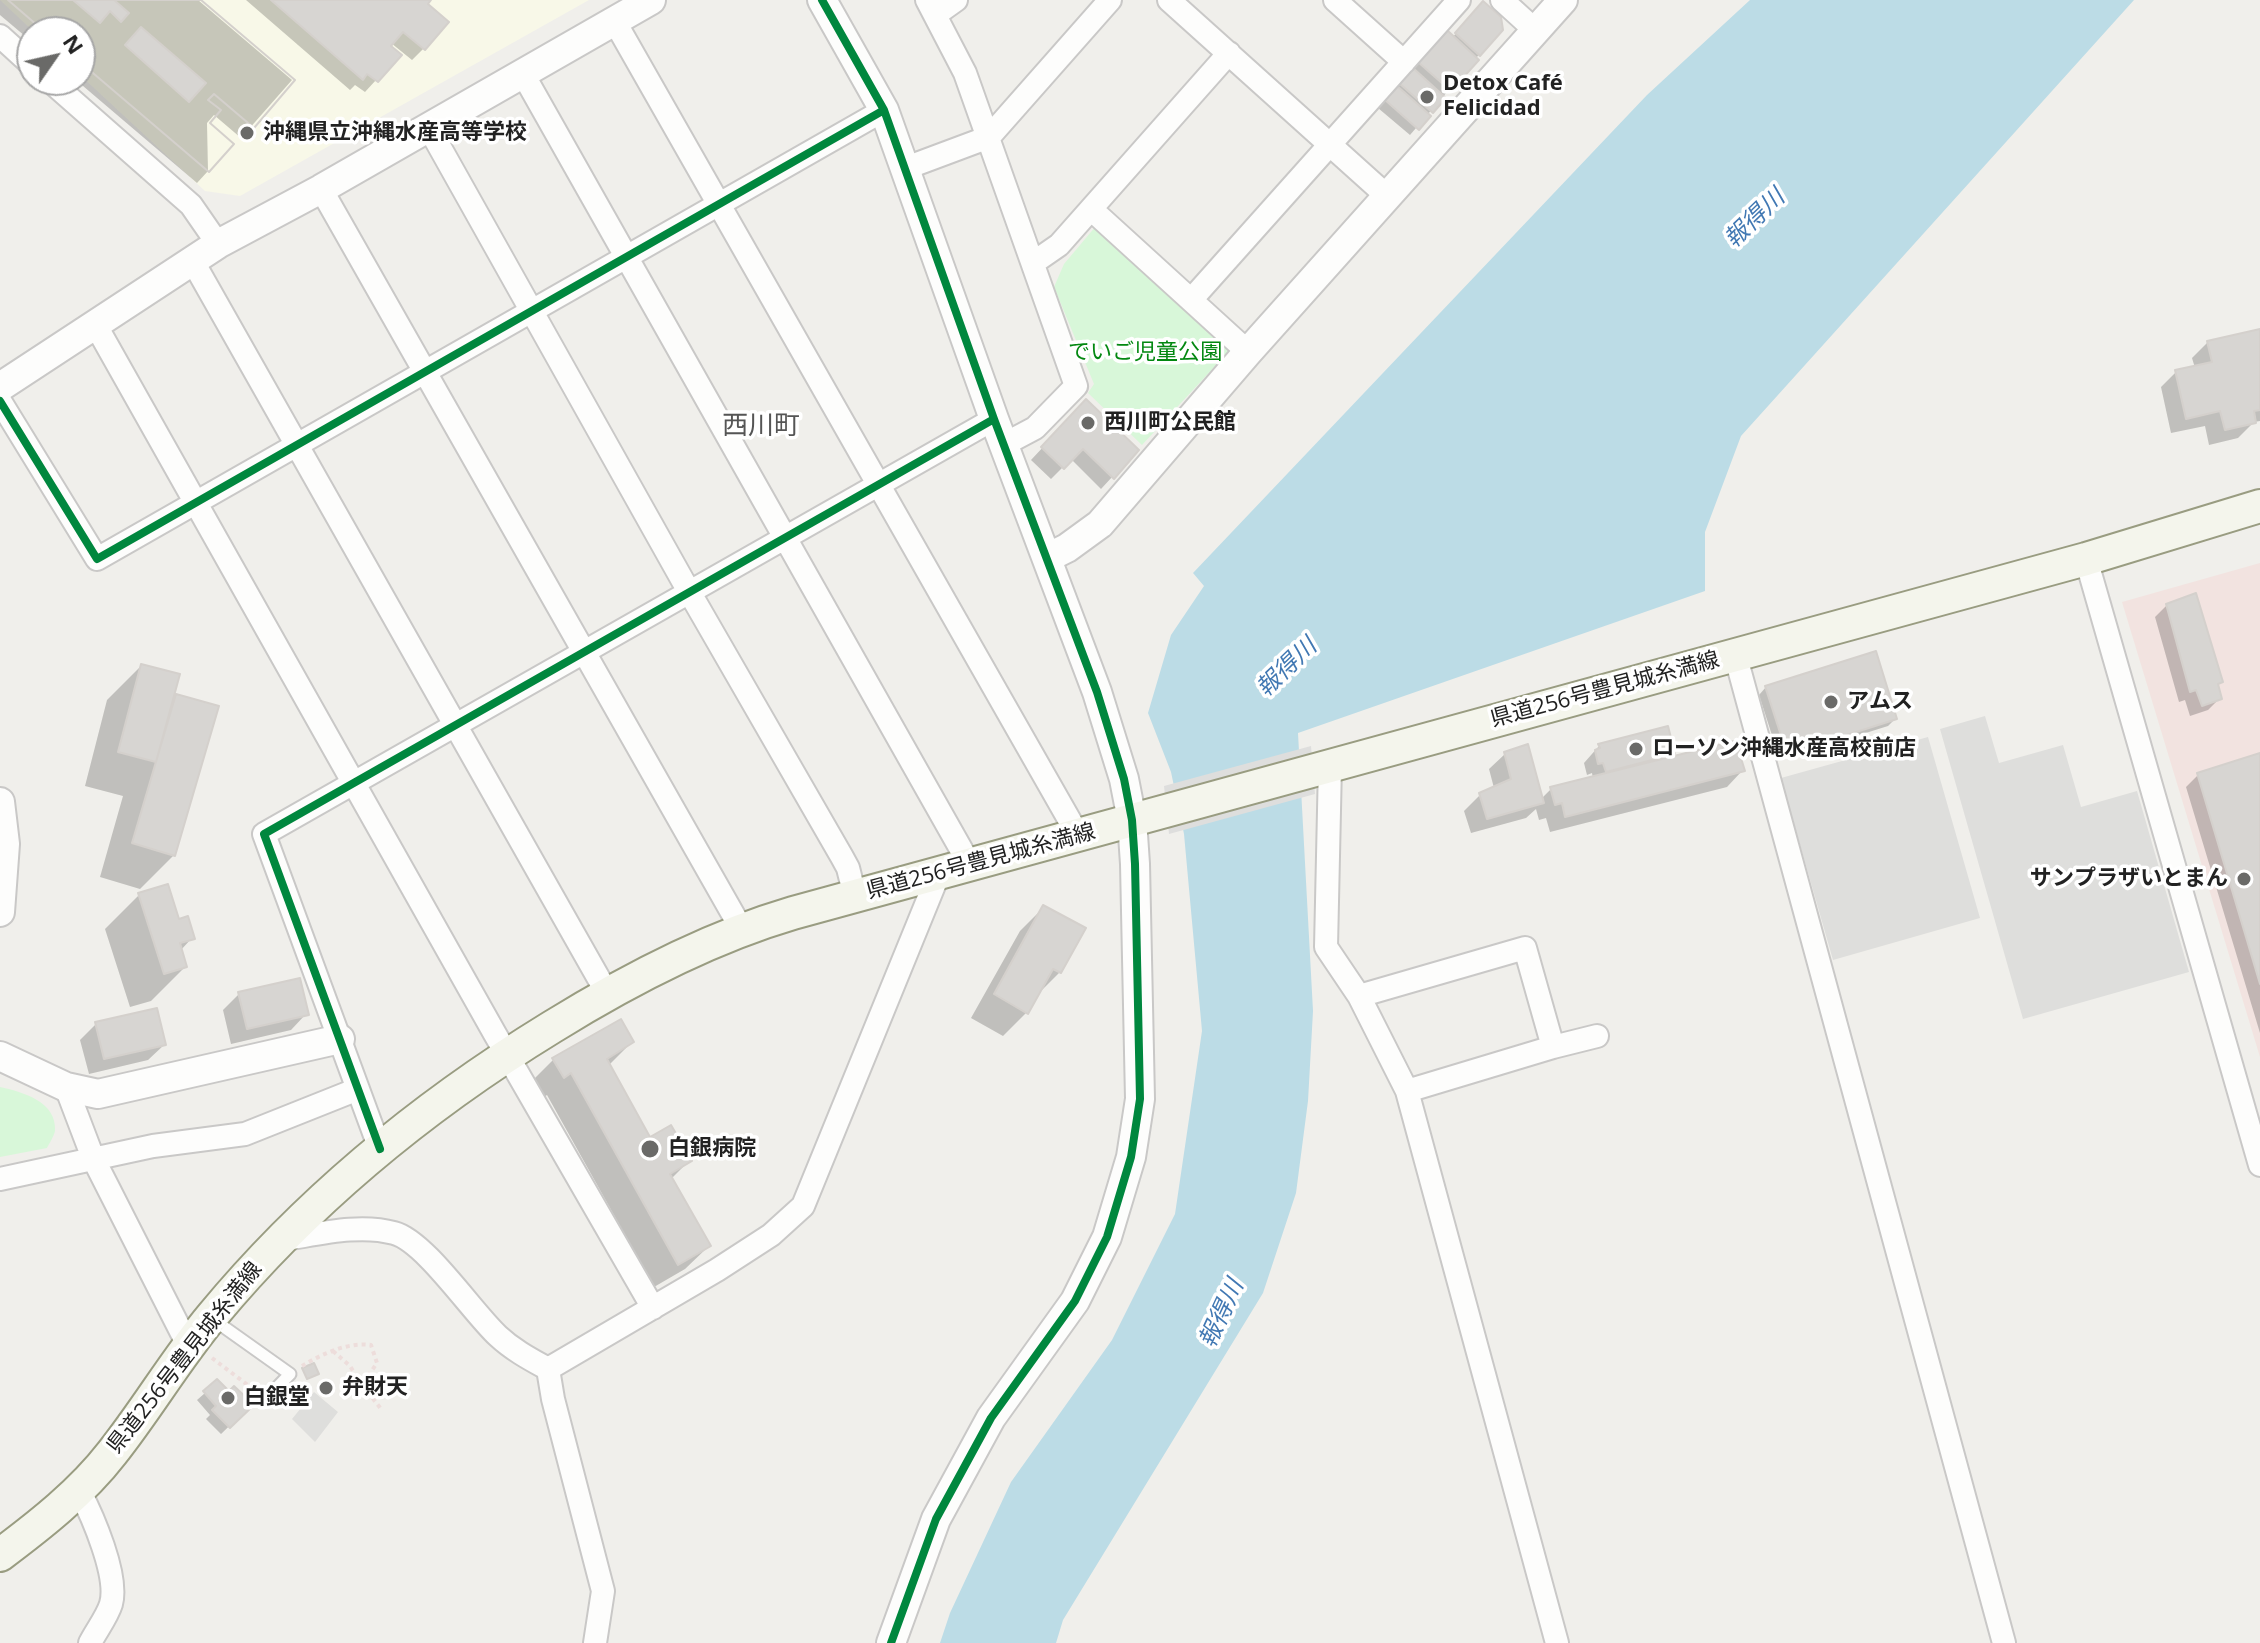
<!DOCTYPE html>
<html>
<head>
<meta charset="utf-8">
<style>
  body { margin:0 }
  #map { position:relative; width:2260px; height:1643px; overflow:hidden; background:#f0efeb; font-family:"Open Sans",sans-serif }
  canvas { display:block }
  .north { position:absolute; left:16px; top:16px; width:80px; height:80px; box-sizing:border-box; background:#fff; border:2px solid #a7a7a7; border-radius:50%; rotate:56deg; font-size:22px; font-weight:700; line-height:32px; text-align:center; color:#222 }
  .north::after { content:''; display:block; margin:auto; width:28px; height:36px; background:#6a6a68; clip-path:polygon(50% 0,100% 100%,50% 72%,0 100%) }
</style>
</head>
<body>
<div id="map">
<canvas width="2260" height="1643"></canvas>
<div class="north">N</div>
</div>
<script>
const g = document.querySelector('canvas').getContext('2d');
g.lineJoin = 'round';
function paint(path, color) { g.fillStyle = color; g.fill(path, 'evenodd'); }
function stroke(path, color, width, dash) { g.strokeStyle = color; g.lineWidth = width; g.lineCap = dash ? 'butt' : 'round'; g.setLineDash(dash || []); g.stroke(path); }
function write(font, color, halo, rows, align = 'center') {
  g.font = font + ' "Open Sans","Noto Sans JP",sans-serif'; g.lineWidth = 7; g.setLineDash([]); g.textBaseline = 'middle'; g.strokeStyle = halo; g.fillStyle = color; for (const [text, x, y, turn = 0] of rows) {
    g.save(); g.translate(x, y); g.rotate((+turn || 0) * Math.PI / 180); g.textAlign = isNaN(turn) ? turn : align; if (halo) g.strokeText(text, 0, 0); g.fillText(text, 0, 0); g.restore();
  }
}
paint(new Path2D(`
  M2260 563V1057L2122 602Z`), '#f2e3e0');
paint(new Path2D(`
  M0 0H589L240 196 205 191 80 75V32H34Z`), '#f8f8e8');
paint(new Path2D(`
  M1985 716 1999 763 2063 745 2081 807 2137 791 2189 972 2023 1019 1940 729Z
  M1928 737 1980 918 1833 960 1781 778Z
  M314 1392 338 1412 315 1442 292 1419Z`), '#dededc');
paint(new Path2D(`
  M1096 226 1230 350 1142 445 1088 393 1094 384 1054 287 1064 264Z
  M0 1087C22 1092 57 1101 55 1131 54 1136 49 1144 47 1148L0 1157Z`), '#d8f7d9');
paint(new Path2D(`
  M1750 0H2134L1741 436 1705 532V591L1298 733 1313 1011 1308 1101 1296 1193 1263 1293 1063 1620 1056 1643H940L950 1613 1011 1482 1112 1340 1175 1214 1202 1031 1184 834 1171 772 1148 713 1171 635 1204 586 1193 573 1647 95Z`), '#bcdce6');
paint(new Path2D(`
  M1311 746 1315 794 1169 834 1164 786Z`), '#dededd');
paint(new Path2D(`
  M0 0H198L292 80 241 138 214 115 207 123 208 171 197 183 76 80H80V32H32V42L0 15Z
  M246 0H429L425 4 424 48 412 60 391 43 388 46 399 55 365 92 355 85 350 90Z
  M1475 11 1501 29 1410 135 1378 108 1447 33 1452 38Z
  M2260 331V421L2254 422 2238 438 2209 445 2205 426 2171 433 2161 387 2176 372 2195 368 2192 358 2208 342Z
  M1075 413 1137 450 1101 489 1071 459 1051 479 1031 460Z
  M2167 605 2220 682 2216 686 2220 698 2208 710 2190 716 2185 700 2179 702 2155 617Z
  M141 666 174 695 217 708 174 855 140 889 100 877 123 796 85 786 107 700Z
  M1766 687 1895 719 1888 726 1780 760 1759 695Z
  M1599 746 1673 754 1667 760 1744 753 1739 758 1742 771 1727 787 1550 832 1546 818 1539 820 1536 809 1526 818 1471 833 1464 811 1480 795 1494 788 1489 769 1505 754 1541 799 1551 789 1593 779 1592 773 1587 775 1584 763Z
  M2260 755V1033L2186 787 2198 775Z
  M139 895 178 922 192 938 180 951 185 967 151 1001 130 1007 105 929Z
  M1044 907 1060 972 1036 996 1027 1012 1003 1036 971 1018 1020 931Z
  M239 994 306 1014 291 1030 231 1044 223 1010Z
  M96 1024 164 1045 148 1060 89 1074 80 1040Z
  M632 1042 609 1065 649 1140 690 1160 671 1179 709 1246 685 1269 654 1287 547 1095 540 1100 530 1083 553 1060Z
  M205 1393 229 1394 251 1405 221 1434 206 1419 210 1415 197 1400Z`), '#0003');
const building = new Path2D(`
  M8 0H73L100 23 110 11 121 22 129 13 114 0H201L295 80 254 128 214 94 208 100 221 110 210 123 234 144 209 172 80 62V32H45ZM141 27 206 83 189 102 125 45Z
  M8 0H201L295 80 254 128 214 94 208 100 221 110 210 123 234 144 209 172 80 62V32H45Z
  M271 0H431L428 4 449 22 425 50 403 32 391 46 402 55 378 82 367 74 363 80Z
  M1483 1 1501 17 1503 30 1480 56 1455 33Z
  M1447 30 1479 60 1451 91 1418 62Z
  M1413 68 1446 98 1433 113 1399 83Z
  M1396 85 1431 116 1419 130 1384 99Z
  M2260 329V410L2254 411 2256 423 2225 430 2220 411 2186 419 2175 370 2212 362 2207 341Z
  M1086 399 1139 450 1114 479 1083 449 1064 469 1041 447Z
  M2196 593 2223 682 2218 684 2222 699 2202 706 2196 690 2190 692 2166 604Z
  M1876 651 1897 719 1787 754 1765 686Z
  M141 664 180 674 156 762 118 752Z
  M176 694 219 706 175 856 132 843Z
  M1668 726 1675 754 1606 772 1603 763 1598 764 1595 750 1600 748 1598 744Z
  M1742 739 1746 753 1740 755 1745 771 1565 817 1562 803 1555 805 1550 787Z
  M1528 744 1544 803 1487 819 1479 793 1511 779 1504 752Z
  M2260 753V984L2197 773Z
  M168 884 179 919 188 916 195 939 180 943 187 967 164 974 138 893Z
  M1043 905 1086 928 1061 973 1053 969 1028 1014 994 994Z
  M300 978 309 1015 247 1029 238 992Z
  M157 1008 166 1045 104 1059 95 1022Z
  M621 1019 634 1042 607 1059 650 1137 671 1125 692 1161 670 1174 711 1246 678 1265 571 1073 564 1078 552 1058Z
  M314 1363 319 1374 307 1379 302 1368Z
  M217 1379 229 1391 234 1386 254 1405 230 1428 212 1410 216 1406 203 1391Z`);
paint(building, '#d7d5d2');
stroke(building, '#d4d0cc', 2);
const service = new Path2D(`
  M214 1320 290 1374 266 1399`);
const minor = new Path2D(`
  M927 0 965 73 1076 386 1035 428 1003 445
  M1169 0 1387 196
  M1335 0 1404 62
  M1502 0 1536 31
  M935 15 956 0
  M615 22 1078 835
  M0 36 32 65
  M523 74 970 865
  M49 80 191 205 218 244
  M429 128 683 581 842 857 848 868 855 896
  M906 168 989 137 1110 0
  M321 189 742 930
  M1092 210 1248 352
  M192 260 607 993
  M1033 263 1059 245 1229 53
  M1191 300 1459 0
  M95 324 495 1034 653 1308
  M0 401 97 559 884 110
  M2086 559 2260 1165
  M1735 654 2004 1643
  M1330 765 1326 947 1359 996 1407 1091 1557 1643
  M1359 996 1525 948 1553 1047 1407 1091
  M1553 1047 1597 1036
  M66 1087 93 1158 189 1347
  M380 1149 264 834 994 419
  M0 1179 153 1146 245 1134 358 1089
  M279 1240C315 1235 358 1223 394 1233 425 1241 472 1312 498 1336 513 1350 530 1359 548 1369
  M548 1369 717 1270 771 1235 803 1206 939 873
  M548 1369 553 1399 603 1591 595 1643
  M79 1490C92 1515 119 1576 111 1604 107 1617 96 1631 90 1643`);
const tertiary = new Path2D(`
  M822 0 884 110 994 419 1097 692 1124 779 1132 820 1135 864 1140 1099 1131 1157 1107 1237 1075 1301 991 1418 936 1519 891 1643
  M0 387 218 244 321 189 651 0
  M1047 558 1067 548 1100 524 1248 352 1563 0
  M0 802 5 844 0 912
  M0 1056 66 1087 98 1094 340 1039`);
const secondary = new Path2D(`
  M0 1555C40 1525 81 1493 112 1453 147 1409 176 1359 212 1316 309 1199 423 1106 552 1027 628 980 708 938 793 913L2086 559 2260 506`);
stroke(service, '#c9c8c7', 15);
stroke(minor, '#c9c8c7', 26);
stroke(tertiary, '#c9c8c7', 32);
stroke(secondary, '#999c81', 36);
stroke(new Path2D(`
  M333 1351 350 1366 362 1385
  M212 1358 253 1389
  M302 1366C322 1354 347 1342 371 1345L377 1363 362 1385 382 1410`), '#eddddb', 4, [4, 4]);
stroke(service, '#fdfdfc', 11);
stroke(minor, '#fdfdfc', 22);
stroke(tertiary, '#fdfdfc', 28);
stroke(secondary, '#f4f5ec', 32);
stroke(new Path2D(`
  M822 0 884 110 994 419 1097 692 1124 779 1132 820 1135 864 1140 1099 1131 1157 1107 1237 1075 1301 991 1418 936 1519 891 1643
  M0 401 97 559 884 110
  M380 1149 264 834 994 419`), '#00873e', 8);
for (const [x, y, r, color] of [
  [1427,97,8,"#6a6a68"],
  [247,133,8,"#6a6a68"],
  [1088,423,8,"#6a6a68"],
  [1831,702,8,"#6a6a68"],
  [1636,749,8,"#6a6a68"],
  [2244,879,8,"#6a6a68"],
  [650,1149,10,"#6a6a68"],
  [326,1388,8,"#6a6a68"],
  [228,1398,8,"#6a6a68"]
]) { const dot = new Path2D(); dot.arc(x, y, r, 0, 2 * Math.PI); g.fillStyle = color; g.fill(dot); stroke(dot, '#fff', 3); }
write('bold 22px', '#222', '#fff', [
  ["Detox Café",1443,84],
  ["Felicidad",1443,109],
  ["沖縄県立沖縄水産高等学校",263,133],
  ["西川町公民館",1104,423],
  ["アムス",1847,702],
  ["ローソン沖縄水産高校前店",1652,749],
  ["サンプラザいとまん",2228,879,"right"],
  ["白銀病院",668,1149],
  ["弁財天",342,1388],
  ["白銀堂",244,1398]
], 'left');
write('22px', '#038811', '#fff', [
  ["でいご児童公園",1145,353]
]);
write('22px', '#222', '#fff', [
  ["県道256号豊見城糸満線",1605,690,-15],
  ["県道256号豊見城糸満線",981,862,-15],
  ["県道256号豊見城糸満線",185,1358,-52]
]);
write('italic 24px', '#4178b3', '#fff', [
  ["報得川",1755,219,-44],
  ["報得川",1287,668,-44],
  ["報得川",1222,1314,-65]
]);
write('26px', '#555', '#fff', [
  ["西川町",761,427]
]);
</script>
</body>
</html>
